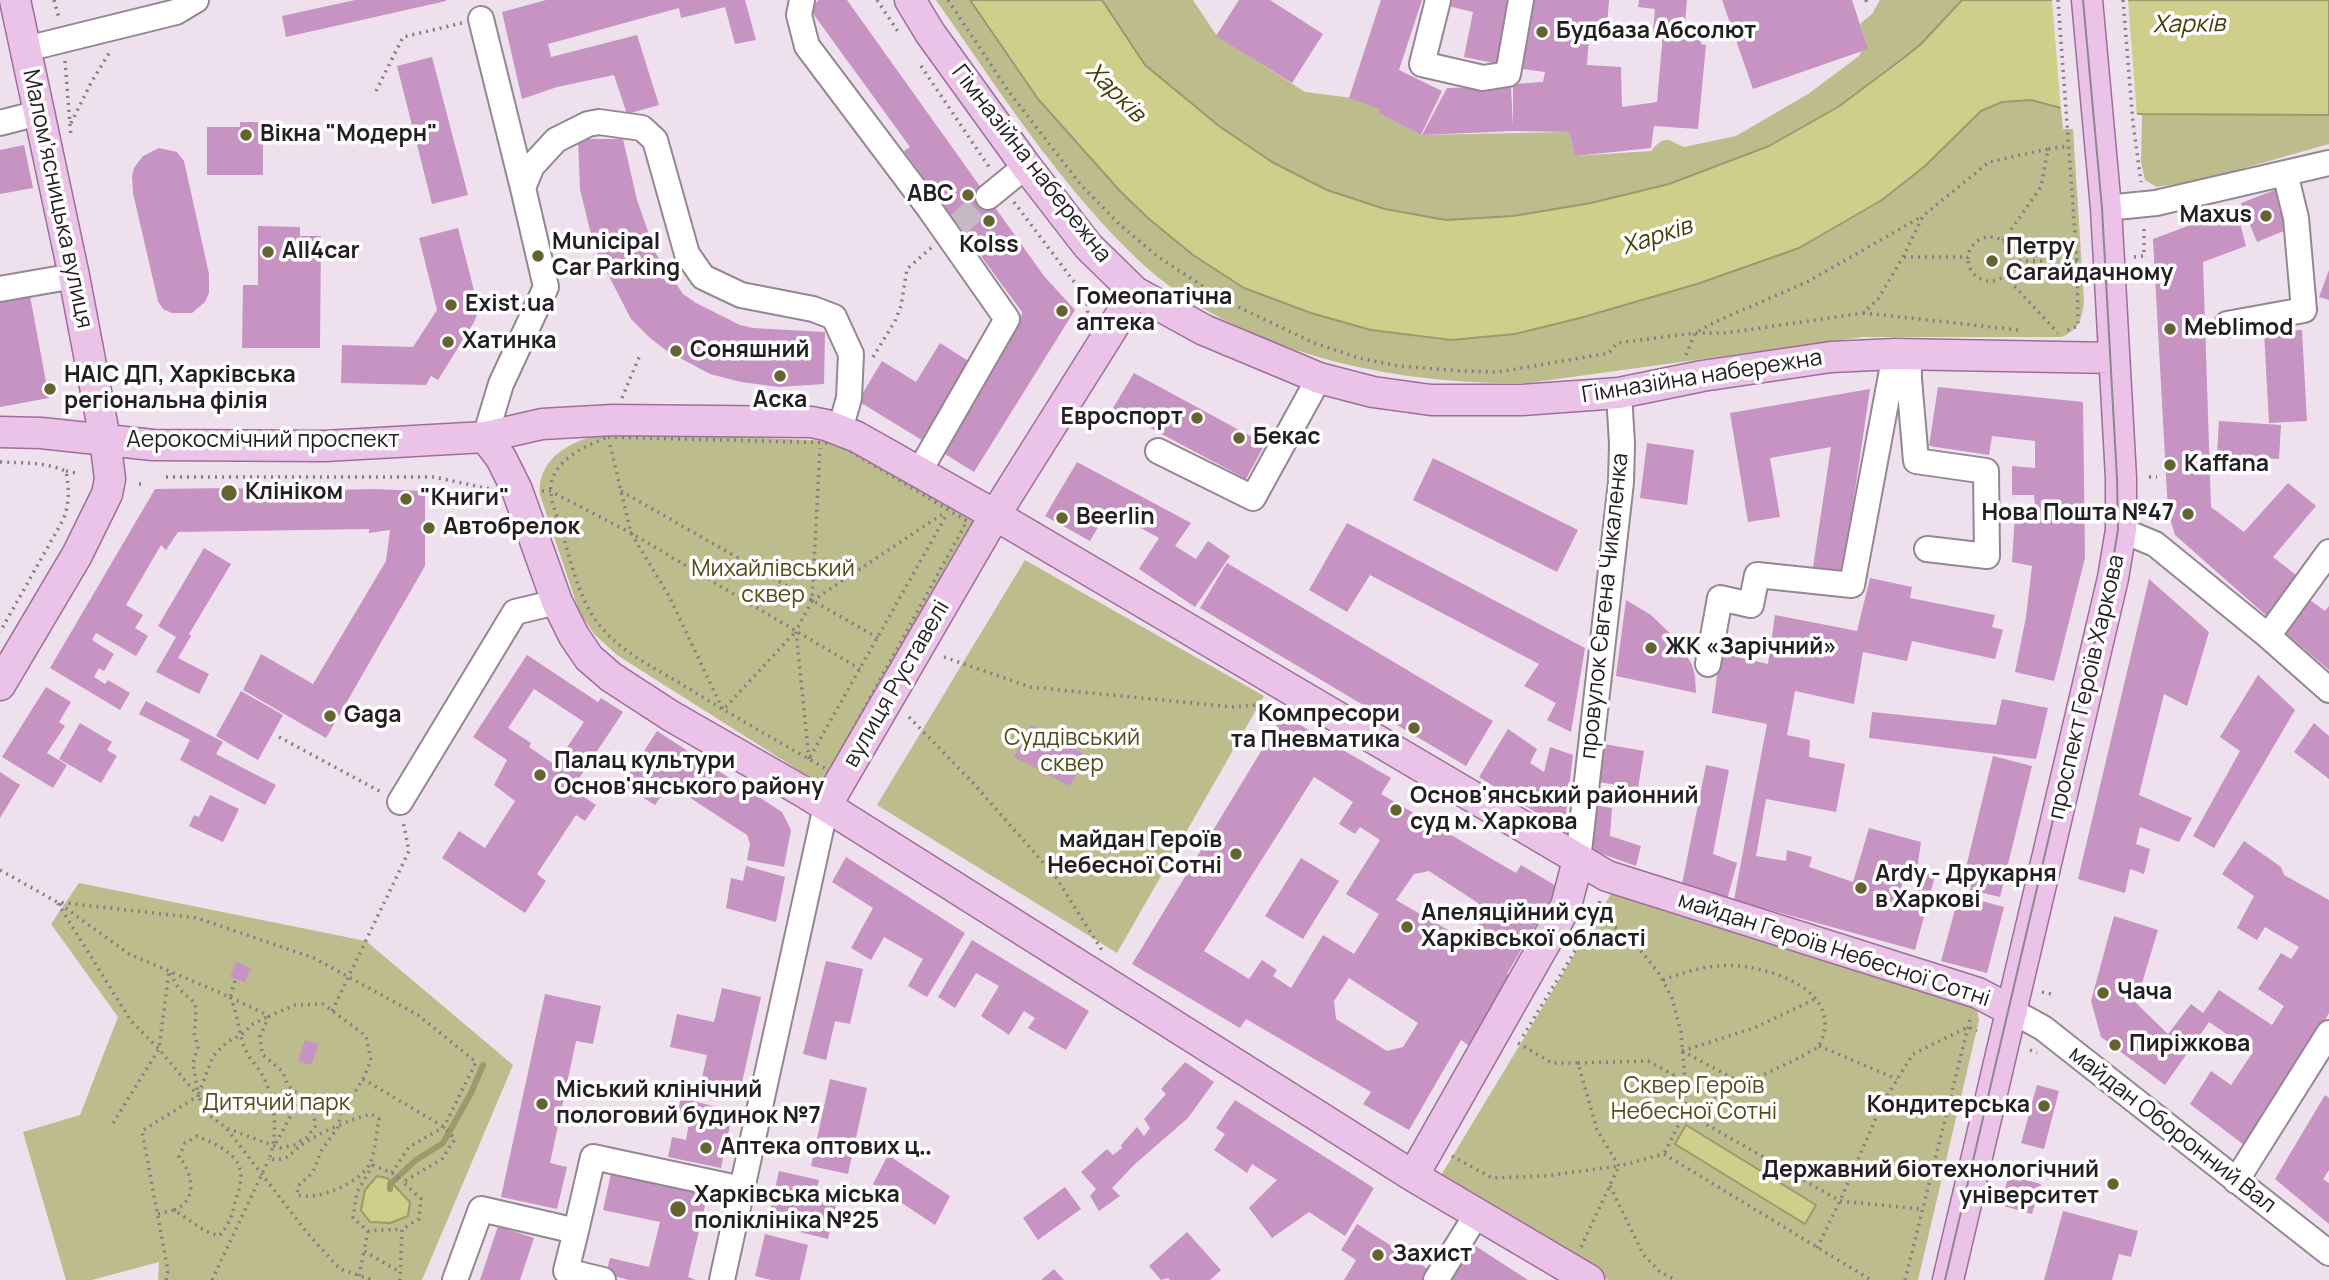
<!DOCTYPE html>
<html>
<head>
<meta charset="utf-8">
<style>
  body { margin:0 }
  canvas { display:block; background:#efe0ed }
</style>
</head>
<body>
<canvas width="2329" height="1280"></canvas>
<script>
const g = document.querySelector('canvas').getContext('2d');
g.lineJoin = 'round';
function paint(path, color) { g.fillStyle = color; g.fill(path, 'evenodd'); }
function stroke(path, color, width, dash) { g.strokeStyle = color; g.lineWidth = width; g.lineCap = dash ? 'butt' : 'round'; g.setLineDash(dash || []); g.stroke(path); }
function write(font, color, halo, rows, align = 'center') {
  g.font = font + ' Manrope,sans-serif'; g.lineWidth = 7; g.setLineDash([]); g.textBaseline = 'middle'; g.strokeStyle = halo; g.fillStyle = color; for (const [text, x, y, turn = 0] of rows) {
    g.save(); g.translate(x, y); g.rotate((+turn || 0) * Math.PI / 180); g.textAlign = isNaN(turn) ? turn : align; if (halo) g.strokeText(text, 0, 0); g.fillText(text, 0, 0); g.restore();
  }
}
paint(new Path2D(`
  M936 0H970L1038 99 1149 219 1193 255 1244 288 1311 313 1371 330 1441 340 1515 334 1589 316 1700 283 1800 248 1875 205 1925 166 1981 111 2002 102 2018 100H2031L2061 108 2063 129H2073L2084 302C2082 319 2079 329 2062 337H1863L1528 383C1390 385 1231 353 1130 252 1054 177 997 87 936 0Z
  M1102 0H1193L1217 36 1305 92 1384 102 1378 113 1421 135 1569 132 1575 156 1651 151C1665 134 1668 140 1684 147L1736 136 1808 94 1859 56 1866 43 1860 24 1872 14 1880 0H1962L1921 44 1905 57 1838 107 1769 146 1669 184 1591 203 1513 216 1446 220 1385 209 1329 190 1272 162 1219 126 1145 65Z
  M2142 114 2329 115V144L2202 180 2157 187 2145 180 2141 162Z
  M613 432 835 441 975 522 825 787 617 655 594 634 579 611 540 495C537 454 579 437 613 432Z
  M1025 560 1264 696 1117 953 877 805Z
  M79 883 366 941 513 1065 422 1280H158L159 1262 92 1280H66L23 1132 80 1115 118 1017 51 924Z
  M1614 889 1977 1008 1979 1020 1918 1280H1608L1440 1177Z`), '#bdbc8c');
const water = new Path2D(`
  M970 0H1102L1145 65 1219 126 1272 162 1327 190 1385 209 1446 220 1513 216 1591 203 1669 184 1769 146 1838 107 1905 57 1921 44 1962 0H2329V115L2142 114 2061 108 2031 100 2002 102 1981 111 1925 166 1882 200 1799 248 1697 284 1580 318 1515 334 1451 340 1371 330 1311 313 1244 288 1193 255 1149 219 1120 191 1038 99Z
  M1686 1125 1816 1205 1805 1224 1675 1144Z
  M377 1176 387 1178 410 1202 408 1216 390 1223 370 1222 361 1210 365 1190Z`);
paint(water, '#d0ce8b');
stroke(water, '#9c996c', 2);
paint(new Path2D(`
  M2052 0H2128L2137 117 2061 111Z`), '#efe0ed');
stroke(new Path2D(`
  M390 1189V1184L416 1160 443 1143 471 1093 483 1065`), '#9c996c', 6);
paint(new Path2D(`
  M355 0H446V1L286 37 282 16Z
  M546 0H745L756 40 735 44 725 7 681 18 679 8 548 44 551 57 637 35 659 105 627 114 614 75 557 87 522 99 502 12Z
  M819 0H847L1044 276 1075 310 974 472 940 451 1021 318 1022 312 904 151 910 147 809 8Z
  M1239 0H1270L1323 34 1292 83 1216 36Z
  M1381 0H1422L1399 70 1442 91 1421 135 1378 113 1380 109 1349 98Z
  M1449 0H1512L1499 64 1464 57 1473 12 1448 6Z
  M1531 0H1609L1606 39 1589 36 1587 65 1621 67 1622 107 1657 102 1663 33 1653 32 1655 9 1638 7 1639 0H1687L1685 23 1703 25 1701 44 1706 45 1698 129 1654 126 1651 148 1575 156 1569 132 1513 131 1422 135 1447 88 1511 86 1513 127V84L1543 82 1545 72 1523 69Z
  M1722 0H1852L1868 49 1753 89Z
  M432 57 468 195 432 204 397 66Z
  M240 122H263V175H207V127H240Z
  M578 139H623L637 200 656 254 683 294 696 303 740 325 753 328 825 332 824 384 779 387 741 382 710 374 667 351 650 338 631 319 594 247 580 189Z
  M24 145 33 188 0 194V150Z
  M159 148 177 152 184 161 209 274V293L205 302 192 313H172L163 309 158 301 133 193 132 176 134 168 143 156Z
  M2275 190 2291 228 2257 242 2241 203Z
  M2236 208 2246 246 2203 262 2211 507 2244 532 2288 483 2316 506 2273 557 2300 578 2269 618 2175 535 2168 512 2153 239Z
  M258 226 300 227V236H321L320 348H242L243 285H258Z
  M458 228 479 310 474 322 438 380 431 376 426 385 341 383 342 345 413 347 437 310 419 238Z
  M2329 270V300L2319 297Z
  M30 296 49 398 0 407V301Z
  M2302 330 2307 421 2269 423 2264 332Z
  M940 343 973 364 925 442 858 401 882 361 916 382Z
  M1134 373 1265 444 1246 479 1113 408Z
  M1938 387 2083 402 2085 558 2054 681 2015 672 2026 617 2032 566 2012 562 2015 513 2036 516 2034 495H2012V466L2035 468V441L1992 436 1989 455 1929 446Z
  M1870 389 1843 572 1813 567 1831 447 1770 458 1780 517 1748 522 1730 413Z
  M2219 421 2281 425 2279 459 2217 455Z
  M1647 443 1694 450 1687 505 1640 498Z
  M1433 458 1578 530 1557 572 1413 500Z
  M1077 462 1191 523 1175 546 1196 559 1208 541 1230 556 1195 607 1139 569 1159 538 1108 510 1090 541 1045 516Z
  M229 488 305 491 370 489 425 491V566L326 738 243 690 261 654 313 684 386 561 390 530 369 533V529L178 532 166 550 161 545 126 605 143 615 135 628 148 636 136 656 96 633 92 640 114 654 104 671 99 668 94 677 105 684 108 680 130 693 120 710 50 668 155 489Z
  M1347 523 1585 648 1571 732 1547 720 1556 703 1524 686 1539 664 1370 575 1347 612 1309 590Z
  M204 548 231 564 189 634 191 636 178 658 209 674 199 694 156 672 176 637 158 626Z
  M1227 563 1493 721 1466 766 1200 608Z
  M1870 578 1912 587 1910 598 1995 615 1992 627 2003 630 1995 659 1912 641 1907 661 1863 652 1854 704 1795 691 1787 735 1810 740 1809 757 1845 764 1836 812 1766 799 1756 856 1786 861 1787 850 1812 857 1809 867 1853 882 1869 828 1921 842 1917 870 1906 868 1900 893 1912 897 1919 871 1935 876 1915 950 1734 900 1767 724 1712 713 1720 653 1768 664 1775 615 1857 631Z
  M2149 579 2209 632 2187 706 2164 694 2139 795 2192 818 2179 842 2140 827 2136 844 2150 849 2144 874 2130 869 2125 893 2078 879Z
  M1626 600 1651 615 1679 642 1692 665 1695 676 1696 693 1616 676Z
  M2310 600 2325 611 2329 606V670L2283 631Z
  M527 655 598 702 601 698 623 712 572 789 596 805 585 821 576 815 537 874 546 881 525 913 442 858 459 831 485 848 515 801 494 785 507 760 473 737ZM534 689 584 722 555 765 529 747 531 743 508 728Z
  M2258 675 2295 710 2214 848 2193 836 2240 751 2220 737Z
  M46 687 71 702 59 722 65 726 47 753 67 765 53 788 2 757Z
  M241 691 283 715 258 760 216 736Z
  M2002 699 2048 708 2036 759 1869 738 1872 712 1996 725Z
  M146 701 223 742 216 754 276 785 265 805 180 760 190 740 139 714Z
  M1283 715 1391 778 1381 794 1516 873 1521 865 1558 887 1507 974 1512 977 1471 1047 1461 1040 1409 1130 1363 1104 1371 1092 1246 1019 1240 1028 1132 964ZM1314 777 1353 802 1339 824 1355 834 1360 827 1380 840 1346 894 1379 914 1354 954 1323 935 1291 988 1273 976 1277 970 1262 960 1249 979 1204 951ZM1429 871 1478 903 1482 919 1469 942 1396 900 1414 874ZM1349 978 1418 1023 1403 1047 1387 1051 1336 1019 1334 1001Z
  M80 723 112 742 107 750 117 756 101 783 59 759Z
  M2314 723 2329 736V779L2294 752Z
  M1031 725 1086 755 1070 786 1014 757Z
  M1508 729 1537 749 1530 763 1544 772 1550 747 1573 755 1564 830 1479 777Z
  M657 731 782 812 791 830 784 867 747 860 750 844 747 835 669 784 655 805 622 785Z
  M1604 744 1644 751 1638 788 1598 782Z
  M1993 756 2032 766 2000 897 1961 888Z
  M1706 765 1729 770 1713 854 1737 863 1727 900 1682 884Z
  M0 772 20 785 0 818Z
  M210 795 239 809 223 842 189 826 194 815 199 817Z
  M1594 805 1612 808 1610 836 1641 846 1636 866 1591 850Z
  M2244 841 2281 867 2284 875 2329 900V1013L2248 1148 2190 1104 2211 1071 2231 1085 2253 1052 2209 1022 2165 1085 2101 1037 2091 1001 2114 916 2158 930 2136 1003 2168 1034 2191 1004 2203 1013 2219 990 2272 1025 2284 1006 2258 989 2281 953 2291 959 2299 947 2265 927 2257 940 2237 928 2254 896 2222 874Z
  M846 857 965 933 927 997 908 986 923 959 884 937 871 960 851 948 873 908 832 882Z
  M1301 858 1339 881 1303 939 1265 916Z
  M746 866 785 877 776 922 726 908 731 878 743 881Z
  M1959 895 2004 907 1987 973 1941 961Z
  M972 940 1089 1011 1066 1050 1028 1028 1035 1018 1024 1011 1009 1035 981 1016 999 986 976 973 955 1008 938 997Z
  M826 961 863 969 850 1024 835 1021 826 1060 803 1054Z
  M236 962 251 968 245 982 230 977Z
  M722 988 761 997 739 1096 700 1087 707 1055 670 1047 677 1014 714 1022Z
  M545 994 601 1006 593 1044 576 1041 550 1163 567 1167 557 1209 501 1197Z
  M305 1040 319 1044 311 1065 298 1061Z
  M1185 1062 1214 1082 1188 1118 1135 1164 1112 1188 1120 1196 1099 1211 1090 1196 1096 1189 1081 1172 1107 1149 1113 1155 1122 1148 1121 1145 1137 1127 1144 1136 1150 1128 1144 1119 1166 1094 1161 1089Z
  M830 1079 867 1088 848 1174 811 1166Z
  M2037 1085 2059 1091 2044 1149 2021 1143Z
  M2325 1095 2329 1098V1170L2323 1179 2329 1183V1224L2275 1179Z
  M681 1098 733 1111 721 1168 668 1157 672 1137 686 1140 689 1122 676 1119Z
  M1235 1100 1374 1188 1345 1236 1309 1212 1272 1238 1249 1208 1277 1180 1252 1164 1247 1173 1214 1150 1225 1134 1216 1128Z
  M888 1155 950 1196 935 1225 873 1184Z
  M612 1169 709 1189 688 1277 696 1280H629L606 1274 610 1258 649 1267 660 1222 603 1210Z
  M779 1171 819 1180 814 1200 836 1205 828 1239 767 1224Z
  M2009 1175 2041 1184 2032 1214 2000 1205Z
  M1065 1187 1081 1209 1038 1240 1023 1218Z
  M2063 1211 2138 1231 2131 1257 2119 1254 2112 1280H2044Z
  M1357 1224 1431 1271 1426 1280H1344L1356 1260 1341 1250Z
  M498 1226 534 1238 520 1280H480Z
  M1187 1232 1221 1270 1210 1280H1170L1168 1278 1161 1280 1149 1266Z
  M765 1234 808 1245 800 1280H771L755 1276Z
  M1474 1245 1528 1280H1450Z
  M1054 1269 1064 1280H1041Z`), '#c693c2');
stroke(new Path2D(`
  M958 225 988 197`), '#c6b9c4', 24, [24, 12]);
const minor = new Path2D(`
  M802 0 799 15 807 46 929 208 1007 319 919 472
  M1438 0 1422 64 1483 78 1508 74 1521 0
  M481 19 523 188
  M26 49 176 12 196 0
  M0 123 39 113
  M988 197 1026 166
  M2106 208 2156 203 2329 163
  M0 289 74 276
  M2227 324 2304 310 2296 218 2285 173
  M1909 355V379L1916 461 1986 471 1987 556 1927 549
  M485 437 501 384 546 287 523 188 532 166 556 140 588 124 599 122 642 128 655 140 687 254 703 277 741 295 813 309 834 317 851 354 849 398 840 430
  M1158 451 1253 498 1319 378
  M2121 530 2155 544 2268 636 2329 690
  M2268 636 2329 552
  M1708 664 1720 598 1751 605 1757 575 1852 585 1895 354
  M400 802 515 612 557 602
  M1578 860 1621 482 1622 444 1619 393
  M2012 1011 2043 1028 2329 1253
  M2236 1181 2329 1033
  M576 1231 566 1271 603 1280
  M455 1280 481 1209 576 1231 593 1157 742 1189
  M722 1280 826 806
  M1436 1280 1477 1214`);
const major = new Path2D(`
  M910 0 930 33 1026 166 1088 246 1135 292 1204 330 1319 378 1373 392 1431 400H1522L1619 393 1702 376 1831 357 1895 354 2114 358
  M0 432 41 433 153 445 325 446 485 437 542 424 613 420 811 422 826 425 857 437 995 515 1607 876 1978 993 2012 1011
  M485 437 501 458 517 490 557 602 574 636 589 658 611 677 671 716 807 794 1413 1176 1589 1280
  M0 685 77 555 107 494 110 479 105 439 74 276 15 0
  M826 806 995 515 1135 292
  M1413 1176 1566 906 1578 860
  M1948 1280 2113 578 2121 530V478L2106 208 2087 0`);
stroke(minor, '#948693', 28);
stroke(major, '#9c6f98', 33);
stroke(new Path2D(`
  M54 0 59 18
  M877 0 899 33
  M948 0 1009 92 1081 185 1119 224 1157 256 1210 291 1217 306 1234 305 1314 343 1359 358 1398 366 1462 371 1499 372 1609 353 1617 343 1695 333H1726L1863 313 1878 299 1903 257 1923 216 1989 162 2048 149
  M1866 0 1867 5
  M2058 0 2077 261 2078 326 2065 331
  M2123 0 2133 123 2141 182
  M65 61 71 137
  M921 66 991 170
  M376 91 403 37 462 23
  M71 123 92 81 111 50
  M1014 202 1087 299 1088 320
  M1968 259a22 22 0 1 1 44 0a22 22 0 1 1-44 0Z
  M2003 241 2041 187 2048 149 2069 146
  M1904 257H1968
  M2134 257 2144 256V225
  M2012 261H2082
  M2005 276 2058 333
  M1863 313 2019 330
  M1686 355 1695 333 1715 322 1807 282 1921 217
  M873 357 895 321 901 306 907 269 932 247
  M622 398 640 355
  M122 404 132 408H155L154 411
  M608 437 837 443 967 521 830 771C779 742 728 713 678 682 649 665 618 650 597 622 578 596 570 559 561 528 558 517 551 504 551 492 548 462 585 446 608 437Z
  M610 445 631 533 669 596 723 710 796 631
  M0 462C25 463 43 462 66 471 69 488 70 503 63 520L0 632
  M66 471 76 473
  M166 477H434L490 489
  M2149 477H2157
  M139 484H141
  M542 491H550L631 533 860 669
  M621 491 878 638
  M812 601 944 513
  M944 657 1030 687 1233 707 1265 704
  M909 717 974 784 1055 876 1103 952
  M279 737 383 793
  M810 757 947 514
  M809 759 796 631 812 601 820 448
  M0 870 57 902 197 918 314 958 418 1015 476 1062 444 1127 409 1147 392 1173 370 1164
  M1598 915 1630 938 1658 972 1672 998 1681 1032 1685 1081
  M170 973 179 989 195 1003 196 1018 194 1033 198 1047 193 1063 198 1094
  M1663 980C1689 970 1719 962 1748 967 1777 972 1825 988 1825 1024 1825 1030 1823 1040 1819 1045 1816 1050 1806 1053 1801 1057L1685 1112 1664 1154
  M2042 992 2051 994
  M230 997C239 1015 238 1036 247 1053 251 1060 256 1065 260 1071 275 1094 279 1134 269 1159 291 1161 288 1154 303 1144 321 1132 351 1119 371 1114L379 1119C376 1132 376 1150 370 1163 361 1183 317 1201 297 1195L298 1186 313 1172 321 1151 338 1127 341 1114 363 1079 371 1060 366 1036 323 1004 295 1005 269 1016 230 997
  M332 1011 409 851 403 821
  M269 1016 260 1037 262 1054 283 1072 287 1084 314 1111 315 1127 307 1137 294 1145 280 1148 226 1128 209 1115 198 1096 213 1056 227 1042 241 1035 253 1024Z
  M1523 1036 1597 915 1600 900
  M1518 1043 1552 1063H1578L1597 1130 1619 1166 1664 1154 1871 1280
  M1819 1046 1897 1079
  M2030 1050 2037 1053
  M1682 1051 1754 1028 1815 999
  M1682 1051 1742 1083
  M1578 1063 1648 1061 1685 1081V1112L1840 1201 1921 1209
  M363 1079 444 1127 455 1139 442 1159 403 1182 421 1199 419 1219 402 1229 400 1280
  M113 1123 159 1049 169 971
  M227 1129 308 1234 340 1269 373 1280
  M276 1143 300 1098 328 1103 352 1096
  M1452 1156 1492 1178 1545 1176 1619 1166
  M373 1165 357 1192 353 1218 368 1231 402 1229
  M392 1173 403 1182
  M1610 1186 1643 1254 1660 1272 1676 1280
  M158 1214 174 1210 205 1231 219 1236C229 1225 232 1216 235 1202 238 1193 243 1179 240 1169 236 1152 211 1142 197 1136L185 1143 179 1157C193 1173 198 1201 174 1210
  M368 1231 364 1251 400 1272
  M1581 1247 1619 1166
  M1817 1248 1840 1201 1882 1104 1913 1054 1968 1027 1977 1031
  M359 1276 364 1251
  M166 1280 168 1271 142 1131 198 1096 159 1049 131 1021 57 902 129 954 230 997 235 981
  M212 1280 269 1159
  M1905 1280 1971 1015`), '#867c84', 3.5, [2, 5]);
stroke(minor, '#fff', 24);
stroke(major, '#ebc2e8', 30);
stroke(new Path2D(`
  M1945 1280 2110 577 2118 530 2117 479 2102 208 2083 0`), '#90868f', 2);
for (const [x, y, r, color] of [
  [1542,32,7,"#656330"],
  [246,135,7,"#656330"],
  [968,195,7,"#656330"],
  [2266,216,7,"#656330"],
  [989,221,7,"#656330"],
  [268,252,7,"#656330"],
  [538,256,7,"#656330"],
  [1992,261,7,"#656330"],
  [451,305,7,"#656330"],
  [1062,311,7,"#656330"],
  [2170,329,7,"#656330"],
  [448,342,7,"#656330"],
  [676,351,7,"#656330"],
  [780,376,7,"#656330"],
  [50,389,7,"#656330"],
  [1197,418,7,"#656330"],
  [1239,438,7,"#656330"],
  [2170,465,7,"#656330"],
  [229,493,9,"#656330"],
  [406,499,7,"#656330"],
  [2188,514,7,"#656330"],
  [1062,518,7,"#656330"],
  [429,528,7,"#656330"],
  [1651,648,7,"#656330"],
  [330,716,7,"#656330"],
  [1414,728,7,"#656330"],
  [540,775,7,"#656330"],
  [1396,810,7,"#656330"],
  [1236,854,7,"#656330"],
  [1861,888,7,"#656330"],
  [1407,927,7,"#656330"],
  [2103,993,7,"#656330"],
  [2115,1045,7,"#656330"],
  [542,1104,7,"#656330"],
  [2044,1106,7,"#656330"],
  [706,1148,7,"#656330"],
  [2113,1184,7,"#656330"],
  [678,1209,9,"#656330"],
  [1378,1255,7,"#656330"]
]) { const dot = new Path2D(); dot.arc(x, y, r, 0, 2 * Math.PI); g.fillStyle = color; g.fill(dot); stroke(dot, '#fff', 2.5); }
write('bold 23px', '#231e22', '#fff', [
  ["Будбаза Абсолют",1556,32],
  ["Вікна \"Модерн\"",260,135],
  ["ABC",954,195,"right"],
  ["Maxus",2252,216,"right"],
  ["Municipal",552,243],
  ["Car Parking",552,269],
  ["Kolss",989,246,"center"],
  ["Петру",2006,248],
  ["Сагайдачному",2006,274],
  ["All4car",282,252],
  ["Гомеопатічна",1076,298],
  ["аптека",1076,324],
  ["Exist.ua",465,305],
  ["Meblimod",2184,329],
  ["Хатинка",462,342],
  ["Соняшний",690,351],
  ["НАІС ДП, Харківська",64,376],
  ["регіональна філія",64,402],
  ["Аска",780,401,"center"],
  ["Евроспорт",1183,418,"right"],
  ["Бекас",1253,438],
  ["Kaffana",2184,465],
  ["Клініком",245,493],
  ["\"Книги\"",420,499],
  ["Нова Пошта №47",2174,514,"right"],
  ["Beеrlin",1076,518],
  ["Автобрелок",443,528],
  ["ЖК «Зарічний»",1665,648],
  ["Компресори",1400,715,"right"],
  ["та Пневматика",1400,741,"right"],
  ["Gaga",344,716],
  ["Палац культури",554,762],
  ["Основ'янського району",554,788],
  ["Основ'янський районний",1410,797],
  ["суд м. Харкова",1410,823],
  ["майдан Героїв",1222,841,"right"],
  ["Небесної Сотні",1222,867,"right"],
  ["Ardy - Друкарня",1875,875],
  ["в Харкові",1875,901],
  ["Апеляційний суд",1421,914],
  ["Харківської області",1421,940],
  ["Чача",2117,993],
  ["Пиріжкова",2129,1045],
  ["Міський клінічний",556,1091],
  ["пологовий будинок №7",556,1117],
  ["Кондитерська",2030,1106,"right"],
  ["Аптека оптових ц‥",720,1148],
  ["Державний біотехнологічний",2099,1171,"right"],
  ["університет",2099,1197,"right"],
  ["Харківська міська",694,1196],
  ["поліклініка №25",694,1222],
  ["Захист",1392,1255]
], 'left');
write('23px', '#231e22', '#fff', [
  ["Гімназійна набережна",1031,164,52],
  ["Малом’ясницька вулиця",57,199,78],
  ["Гімназійна набережна",1702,377,-9],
  ["Аерокосмічний проспект",263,441],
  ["провулок Євгена Чикаленка",1605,606,-84],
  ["вулиця Руставелі",897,684,-60],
  ["проспект Героїв Харкова",2087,687,-77],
  ["майдан Героїв Небесної Сотні",1834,950,18],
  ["майдан Оборонний Вал",2172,1130,38]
]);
write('23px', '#504e1b', '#fff', [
  ["Михайлівський",773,570],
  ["сквер",773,596],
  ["Суддівський",1072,739],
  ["сквер",1072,765],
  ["Сквер Героїв",1694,1087],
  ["Небесної Сотні",1694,1113],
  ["Дитячий парк",276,1104]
]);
write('italic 24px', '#413e08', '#fff', [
  ["Харків",2189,25,-1],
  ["Харків",1115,93,45],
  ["Харків",1657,237,-18]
]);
</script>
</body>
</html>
